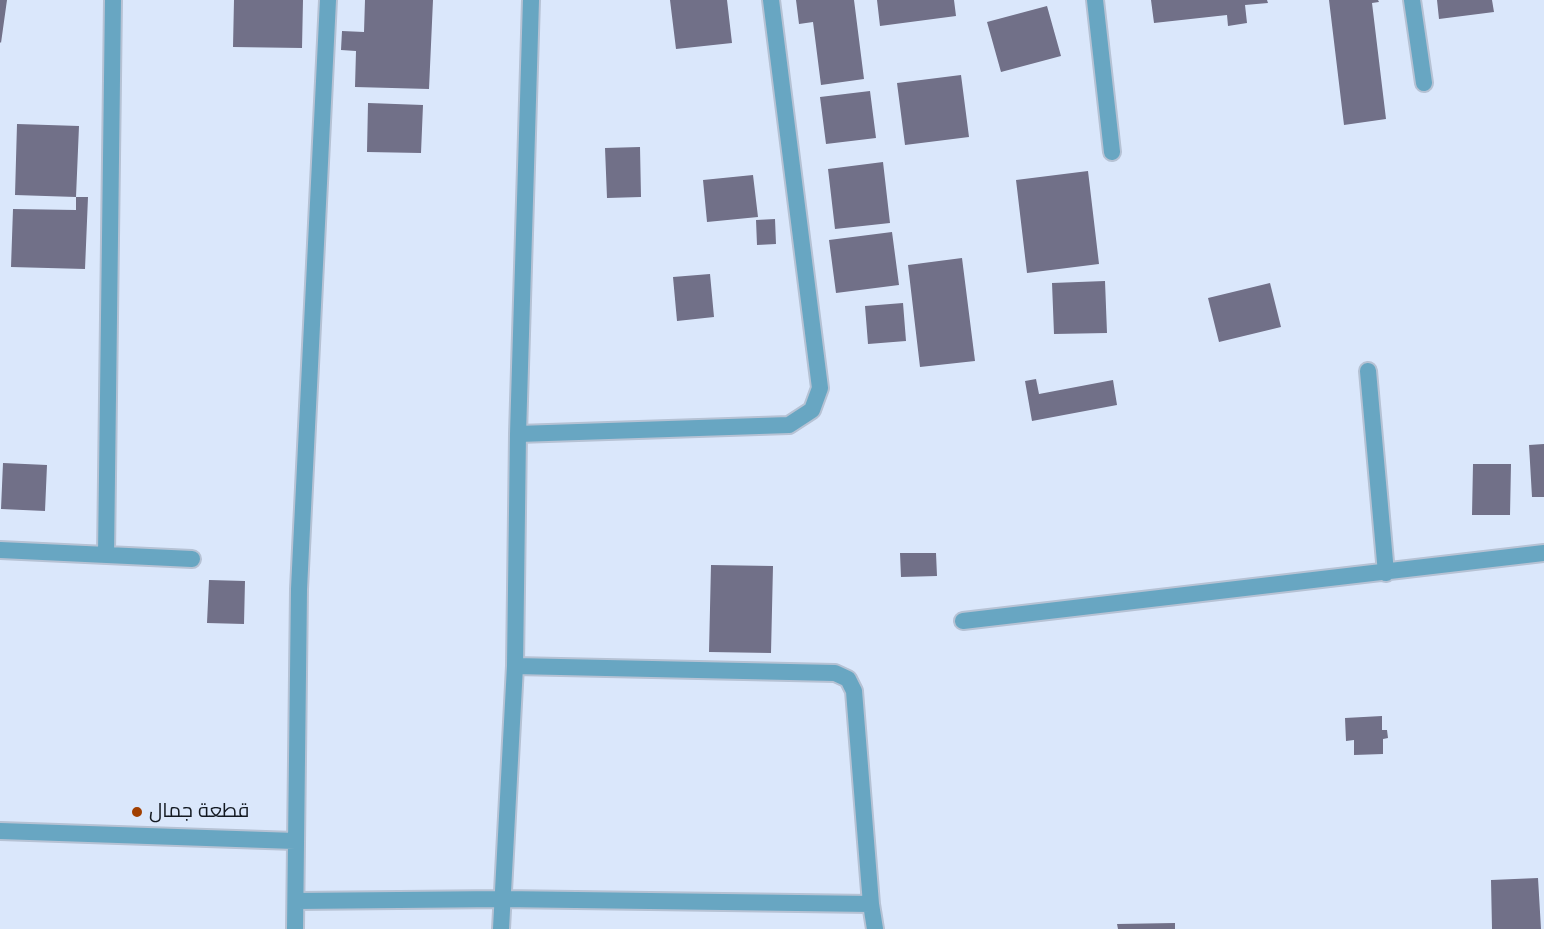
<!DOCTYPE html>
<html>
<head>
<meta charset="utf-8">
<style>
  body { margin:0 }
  canvas { display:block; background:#dae7fb }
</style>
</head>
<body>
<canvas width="1544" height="929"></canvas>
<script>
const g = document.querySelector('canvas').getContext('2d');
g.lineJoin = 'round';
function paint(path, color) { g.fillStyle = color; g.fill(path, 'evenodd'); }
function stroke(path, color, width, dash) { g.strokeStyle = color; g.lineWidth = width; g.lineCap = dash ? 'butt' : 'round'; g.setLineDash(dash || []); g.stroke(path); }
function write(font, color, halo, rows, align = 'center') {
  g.font = font + ' "Space Grotesk",Cairo,sans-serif'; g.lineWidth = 4.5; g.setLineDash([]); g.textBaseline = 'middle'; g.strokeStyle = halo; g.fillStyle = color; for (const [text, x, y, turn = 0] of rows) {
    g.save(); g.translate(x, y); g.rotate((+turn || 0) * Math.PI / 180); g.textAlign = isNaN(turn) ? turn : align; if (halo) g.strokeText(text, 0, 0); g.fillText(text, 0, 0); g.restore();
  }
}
paint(new Path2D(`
  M0 0H7L1 43 0 42Z
  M234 0H303L302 48 233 47Z
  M365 0H433L429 89 355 87 356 51 341 50 342 31 364 32Z
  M670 0H727L732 43 676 49Z
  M796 0H854L864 79 821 85 813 22 799 24Z
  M877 0H954L956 16 880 26Z
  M1151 0H1267L1268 3 1245 5 1247 23 1228 26 1227 15 1154 23Z
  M1329 0H1378L1379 2 1372 3 1386 119 1344 125Z
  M1437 0H1492L1494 12 1439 19Z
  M1047 6 1061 56 1001 72 987 22Z
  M961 75 969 137 905 145 897 83Z
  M870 91 876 138 826 144 820 97Z
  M368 103 423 105 421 153 367 152Z
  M17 124 79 126 76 197 15 195Z
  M640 147 641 197 607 198 605 148Z
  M883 162 890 223 835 229 828 169Z
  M1088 171 1099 264 1027 273 1016 180Z
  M753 175 758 217 707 222 703 180Z
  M76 197H88L85 269 11 267 13 209 76 210Z
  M775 219 776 244 757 245 756 220Z
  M892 232 899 285 836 293 829 240Z
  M962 258 975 361 920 367 908 265Z
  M710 274 714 317 677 321 673 277Z
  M1105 281 1107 333 1054 334 1052 283Z
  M1270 283 1281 327 1219 342 1208 298Z
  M903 303 906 341 868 344 865 306Z
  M1036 379 1039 394 1113 380 1117 405 1032 421 1025 381Z
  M1544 444V497H1532L1529 445Z
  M3 463 47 465 45 511 1 509Z
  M1473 464H1511L1510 515H1472Z
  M900 553H936L937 576 901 577Z
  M711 565 773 566 771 653 709 652Z
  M209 580 245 581 244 624 207 623Z
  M1382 716V730H1387L1388 738 1383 739V754L1354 755V740L1346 741 1345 718Z
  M1538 878 1541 929H1492L1491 880Z
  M1175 923V929H1118L1117 924Z`), '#717088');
const minor = new Path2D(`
  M1095 0 1112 152
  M1412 0 1424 83
  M1368 371 1386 573
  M518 434 789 425 812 410 820 388 771 0
  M0 550 192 559
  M106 555 113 0
  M963 621 1544 553
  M0 831 295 841
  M296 901 502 899 871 904 854 691 848 679 835 673 515 666
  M871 904 875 929
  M295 929 299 589 328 0
  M501 929 515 666 518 434 531 0`);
stroke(minor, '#b6c2d4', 20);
stroke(minor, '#68a6c2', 16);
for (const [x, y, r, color] of [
  [137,812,6,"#a13f00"]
]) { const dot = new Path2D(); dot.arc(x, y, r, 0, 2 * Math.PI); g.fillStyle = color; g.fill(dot); stroke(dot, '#dae7fb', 2); }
write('20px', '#141a22', '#dae7fb', [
  ["قطعة جمال",149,812]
], 'left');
</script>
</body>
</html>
